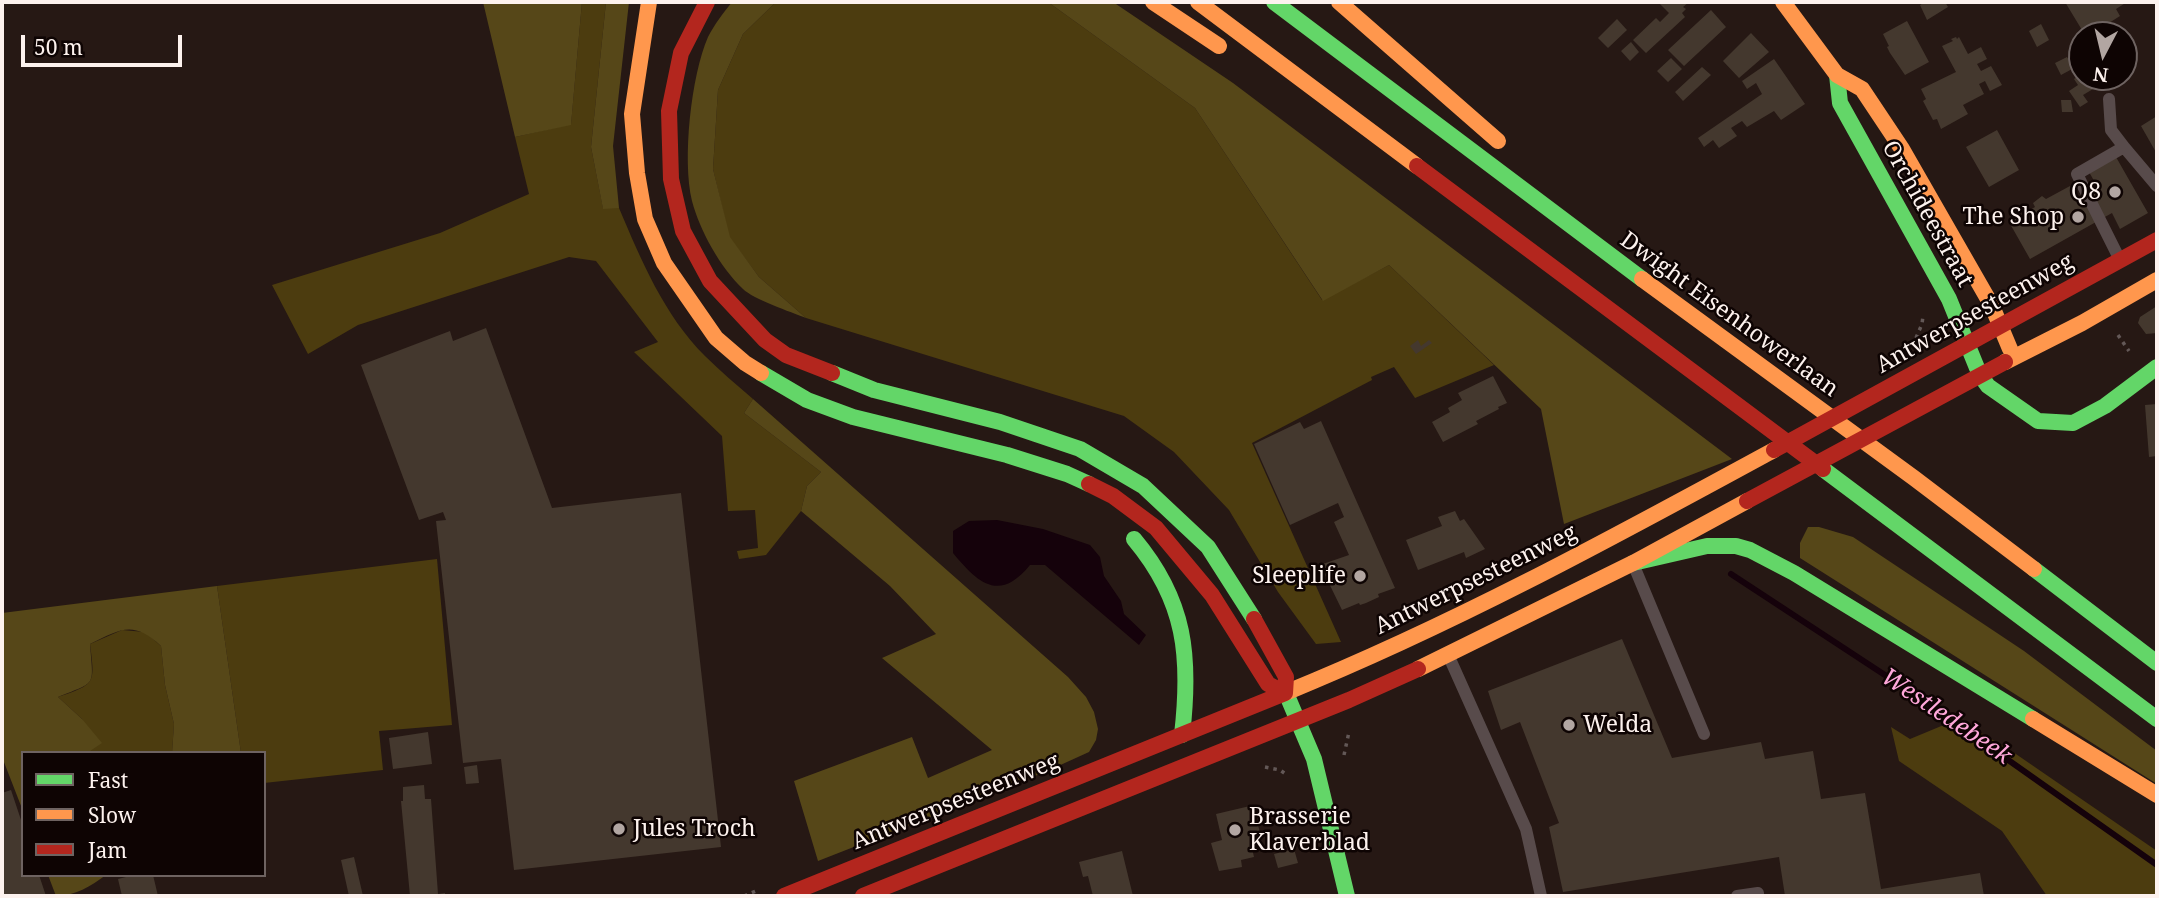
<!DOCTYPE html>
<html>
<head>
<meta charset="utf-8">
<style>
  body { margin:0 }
  #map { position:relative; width:2159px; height:898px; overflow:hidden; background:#261814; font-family:"Noto Serif",serif }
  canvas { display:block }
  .frame { position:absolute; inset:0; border:4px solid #fdf2ee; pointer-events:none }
  .legend { position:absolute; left:21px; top:751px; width:245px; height:126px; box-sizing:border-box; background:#0e0403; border:2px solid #6e6361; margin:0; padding:9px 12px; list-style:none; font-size:21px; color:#fdf2ee }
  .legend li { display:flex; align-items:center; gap:14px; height:35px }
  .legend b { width:35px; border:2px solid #6e6361 }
  .north { position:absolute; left:2068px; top:21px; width:70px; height:70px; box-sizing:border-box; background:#0e0403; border:2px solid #6e6361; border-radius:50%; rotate:187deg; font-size:19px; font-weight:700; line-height:28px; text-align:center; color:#fdf2ee }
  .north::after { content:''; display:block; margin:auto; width:24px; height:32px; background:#b2a6a2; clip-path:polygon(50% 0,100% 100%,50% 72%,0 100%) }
  .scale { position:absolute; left:21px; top:35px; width:161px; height:32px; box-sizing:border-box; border:4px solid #fdf2ee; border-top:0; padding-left:9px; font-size:21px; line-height:24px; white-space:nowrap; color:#fdf2ee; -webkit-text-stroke:5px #0e0403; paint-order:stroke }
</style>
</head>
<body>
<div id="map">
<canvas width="2159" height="898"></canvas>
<div class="frame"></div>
<ul class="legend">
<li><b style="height:9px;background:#63d668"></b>Fast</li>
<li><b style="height:9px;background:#ff974d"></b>Slow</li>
<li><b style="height:9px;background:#b3261e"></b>Jam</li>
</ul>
<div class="north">N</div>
<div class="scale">50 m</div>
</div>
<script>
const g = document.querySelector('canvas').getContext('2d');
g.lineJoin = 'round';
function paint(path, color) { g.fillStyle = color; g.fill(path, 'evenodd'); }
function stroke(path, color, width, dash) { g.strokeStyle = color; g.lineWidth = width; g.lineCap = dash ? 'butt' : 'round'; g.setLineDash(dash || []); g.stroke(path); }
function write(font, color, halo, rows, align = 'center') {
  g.font = font + ' "Noto Serif",serif'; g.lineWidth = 5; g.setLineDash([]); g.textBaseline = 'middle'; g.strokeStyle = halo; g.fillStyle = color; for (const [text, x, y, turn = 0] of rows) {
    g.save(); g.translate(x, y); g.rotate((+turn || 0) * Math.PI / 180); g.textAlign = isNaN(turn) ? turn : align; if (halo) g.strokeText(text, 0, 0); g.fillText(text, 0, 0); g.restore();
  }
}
paint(new Path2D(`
  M582 2H606L591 147 603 208H619C641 260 664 315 705 356 720 371 737 385 753 399L744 413 821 472 807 486 801 511 766 555 739 559 737 551 758 548 755 510 728 511 722 436 634 352 658 342 596 261 569 257 358 325 308 354 272 285 440 233 529 194 515 137 571 124Z
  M776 2H1048L1195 108 1322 300 1389 265 1494 365 1415 398 1394 367 1371 377 1372 380 1252 443 1341 642 1316 644 1278 592 1229 510 1174 452 1124 416 806 318 759 277 729 237 713 169 718 90 743 34Z
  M437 559 452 725 379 731 383 770 264 783V753H241L217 586Z
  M122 630 145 632 161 646 165 685 174 724 172 753H87L90 752 82 719 58 697C96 684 95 684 90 644Z
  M1951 722 1966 724 2013 752 2157 851V896H2047L2002 831 1899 761 1891 727 1910 739Z`), '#4c3c0f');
paint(new Path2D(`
  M483 2H582L571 125 515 137Z
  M606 2H629L613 146 619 208 603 209 591 147Z
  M732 2H776L743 34 718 90 713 169 730 237 759 277 806 318C791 312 753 299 743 289 720 267 700 231 692 201 682 160 691 76 708 37 714 25 724 12 732 2Z
  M1048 2H1113L1233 83 1732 459 1564 524 1541 409 1389 265 1323 301 1195 108Z
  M753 399 1068 677 1086 697 1094 712 1098 729 1096 740 1089 752 1045 772 818 861 794 781 912 737 928 778 992 750 882 658 936 634 890 586 801 511 807 486 821 472 744 413Z
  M1808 527H1819L1853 537 2024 651 2157 751V784L1800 558V543Z
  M217 586 241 753H172L174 724 165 685 161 646C133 620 121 629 90 644 93 687 98 681 58 697L82 719 102 743 87 753H23V811L2 757V613Z
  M48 875H106C91 886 75 896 56 896Z`), '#564718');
paint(new Path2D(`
  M997 520 1043 529 1090 545 1100 557 1104 576 1121 601 1124 614 1146 635 1139 645 1045 565H1030C999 603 978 583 953 553V531L969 521Z`), '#15020b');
stroke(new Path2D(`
  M1731 574 1926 702 2157 865`), '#15020b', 6);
paint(new Path2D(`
  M1658 2H1689L1683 7 1686 9 1682 13 1685 17 1646 53 1633 40 1656 18 1660 22 1669 13Z
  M1925 2H1945L1948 7 1927 20 1920 5Z
  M2065 2H2127L2116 9 2120 16 2090 35H2085Z
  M1711 10 1726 27 1684 66 1668 50Z
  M1617 19 1627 30 1608 48 1598 38Z
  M1907 21 1929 62 1905 75 1890 53 1887 47 1889 46 1883 34Z
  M2041 24 2049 40 2037 47 2029 31Z
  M1751 33 1769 52 1739 78 1723 61Z
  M1956 37 1957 39 1959 37 1968 54 1981 47 1987 59 1977 64 1981 71 1991 66 2002 85 1990 91 1985 81 1979 84 1984 94 1963 105 1968 114 1941 129 1937 119 1933 120 1923 101 1926 99 1921 89 1956 72 1942 46 1953 41 1951 39Z
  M1631 42 1639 52 1630 61 1621 51Z
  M2067 57 2074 68 2061 75 2055 63Z
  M1671 58 1682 69 1668 82 1657 71Z
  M1774 59 1805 104 1781 120 1774 111 1747 127 1742 121 1731 128 1737 136 1719 148 1713 140 1704 147 1698 138 1762 94 1756 83 1747 89 1742 81Z
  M2082 61V77H2099L2103 83 2083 95 2088 102 2080 107 2069 91 2078 85 2074 79 2082 73 2077 64Z
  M1702 67 1711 75 1683 101 1675 92Z
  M2061 100H2071L2073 112H2062Z
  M2157 116V154L2141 126Z
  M1997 130 2019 170 1989 187 1966 147Z
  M2116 157 2148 213 2120 229 2112 213 2030 259 2009 222 2035 207 2033 203 2042 196 2046 199 2070 186 2077 198 2097 186 2089 172Z
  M2157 306V333L2146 334 2138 323 2140 317Z
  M486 328 552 508 681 493 721 847 514 870 501 759 463 763 436 521 446 520 443 512 419 520 361 365 450 331 453 341Z
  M1418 340 1421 346 1429 340 1432 343 1416 354 1410 346Z
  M1493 376 1507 403 1498 407 1499 409 1476 421 1478 424 1443 442 1432 422 1450 412 1448 408 1462 400 1458 393Z
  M2157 404V456L2149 457 2145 405Z
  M1321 421 1395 588 1378 594 1379 597 1366 603 1360 605 1359 603 1342 610 1320 565 1349 555 1334 522 1344 517 1338 503 1290 525 1254 444 1300 422 1304 429Z
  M1455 511 1460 521 1464 519 1485 549 1466 558 1464 552 1418 570 1406 540 1442 526 1438 517Z
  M1622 639 1672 758 1761 742 1765 759 1813 751 1821 799 1865 793 1881 889 1980 873 1984 896H1785L1779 857 1563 892 1549 827 1559 823 1520 722 1501 730 1488 691Z
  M428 732 432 764 393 769 389 738Z
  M477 765 479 783 466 784 464 767Z
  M424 785 425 799H431L438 894 445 893V896H410L401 801H403V787Z
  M11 790 23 826V875H39L46 896H2V793Z
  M1250 806 1253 819 1256 818 1261 836 1257 837 1260 846 1252 848 1254 857 1241 860 1242 867 1219 871 1211 843 1222 840 1216 814Z
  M1294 849 1298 863 1278 868 1274 854Z
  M1122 851 1133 896H1093L1088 876 1083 877 1079 862Z
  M354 857 363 896H349L341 860Z
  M134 875H153L158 896H122L118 879Z`), '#44382e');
stroke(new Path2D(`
  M2118 335 2129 351
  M1916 338 1922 324 1923 316
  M1344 755 1349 732
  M1265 767 1280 770 1287 775
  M744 896 756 891`), '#635857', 3.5, [3.5, 5]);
stroke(new Path2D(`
  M2109 99 2111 130 2124 147
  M2119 258 2077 174 2124 147 2157 186
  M1634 566 1704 734
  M1450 659 1526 829 1541 896
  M1737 896 1758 893V896`), '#584b4b', 12);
stroke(new Path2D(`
  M1274 2 1642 279
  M1837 75 1840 103 1949 299 1977 368
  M761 373 807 400 853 417 1007 455 1067 474 1089 484
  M832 373 874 390 1000 422 1080 449 1143 486 1208 547 1254 619
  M1980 375 1988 386 2038 421 2073 423 2105 406 2157 367
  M1823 469 2157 719
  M1134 539C1186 601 1191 657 1182 735
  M1633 563 1707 546H1736L1750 550 1794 573 2033 719
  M2034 569 2157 663
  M1286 693 1314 759 1347 896`), '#63d668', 16);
stroke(new Path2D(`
  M649 2 632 114 637 173 645 219 664 263 716 338 745 363 761 373
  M1153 2 1219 46
  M1198 2 1417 166
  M1339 2 1498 141
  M1783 2 1837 75 1862 89 1902 149 1992 306 2010 349
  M1642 279 1914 478 2034 569
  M2005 362 2082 323 2157 280
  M1418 669 1633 563 1747 501
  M1285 693C1455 624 1614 537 1774 450
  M2033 719 2157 795`), '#ff974d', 16);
stroke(new Path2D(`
  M707 2 681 53 669 111 671 179 683 231 710 281 765 340 786 355 832 373
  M1417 166 1823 469
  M1774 450 2157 240
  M1089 484 1113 496 1156 528 1212 595 1268 684 1285 693 1286 677 1254 619
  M1747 501 2005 362
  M784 896 1285 693
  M863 896 1349 700 1418 669`), '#b3261e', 16);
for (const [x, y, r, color] of [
  [2115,192,7,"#b2a6a2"],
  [2078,217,7,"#b2a6a2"],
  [1360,576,7,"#b2a6a2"],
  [1569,725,7,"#b2a6a2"],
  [619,829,7,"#b2a6a2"],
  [1235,830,7,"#b2a6a2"]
]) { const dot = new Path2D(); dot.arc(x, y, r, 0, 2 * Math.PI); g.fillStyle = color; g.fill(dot); stroke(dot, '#0e0403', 2.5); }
write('23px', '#fdf2ee', '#0e0403', [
  ["Q8",2101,192],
  ["The Shop",2064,217],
  ["Sleeplife",1346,576],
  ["Welda",1583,725,"left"],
  ["Brasserie",1249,817,"left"],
  ["Klaverblad",1249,843,"left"],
  ["Jules Troch",633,829,"left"]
], 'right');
write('23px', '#fdf2ee', '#0e0403', [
  ["Orchideestraat",1927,214,61],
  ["Antwerpsesteenweg",1975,314,-29],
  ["Dwight Eisenhowerlaan",1729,315,36],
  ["Antwerpsesteenweg",1476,580,-26],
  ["Antwerpsesteenweg",956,802,-22]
]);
write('italic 24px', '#ffa7da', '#0e0403', [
  ["Westledebeek",1946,717,34]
]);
</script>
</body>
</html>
